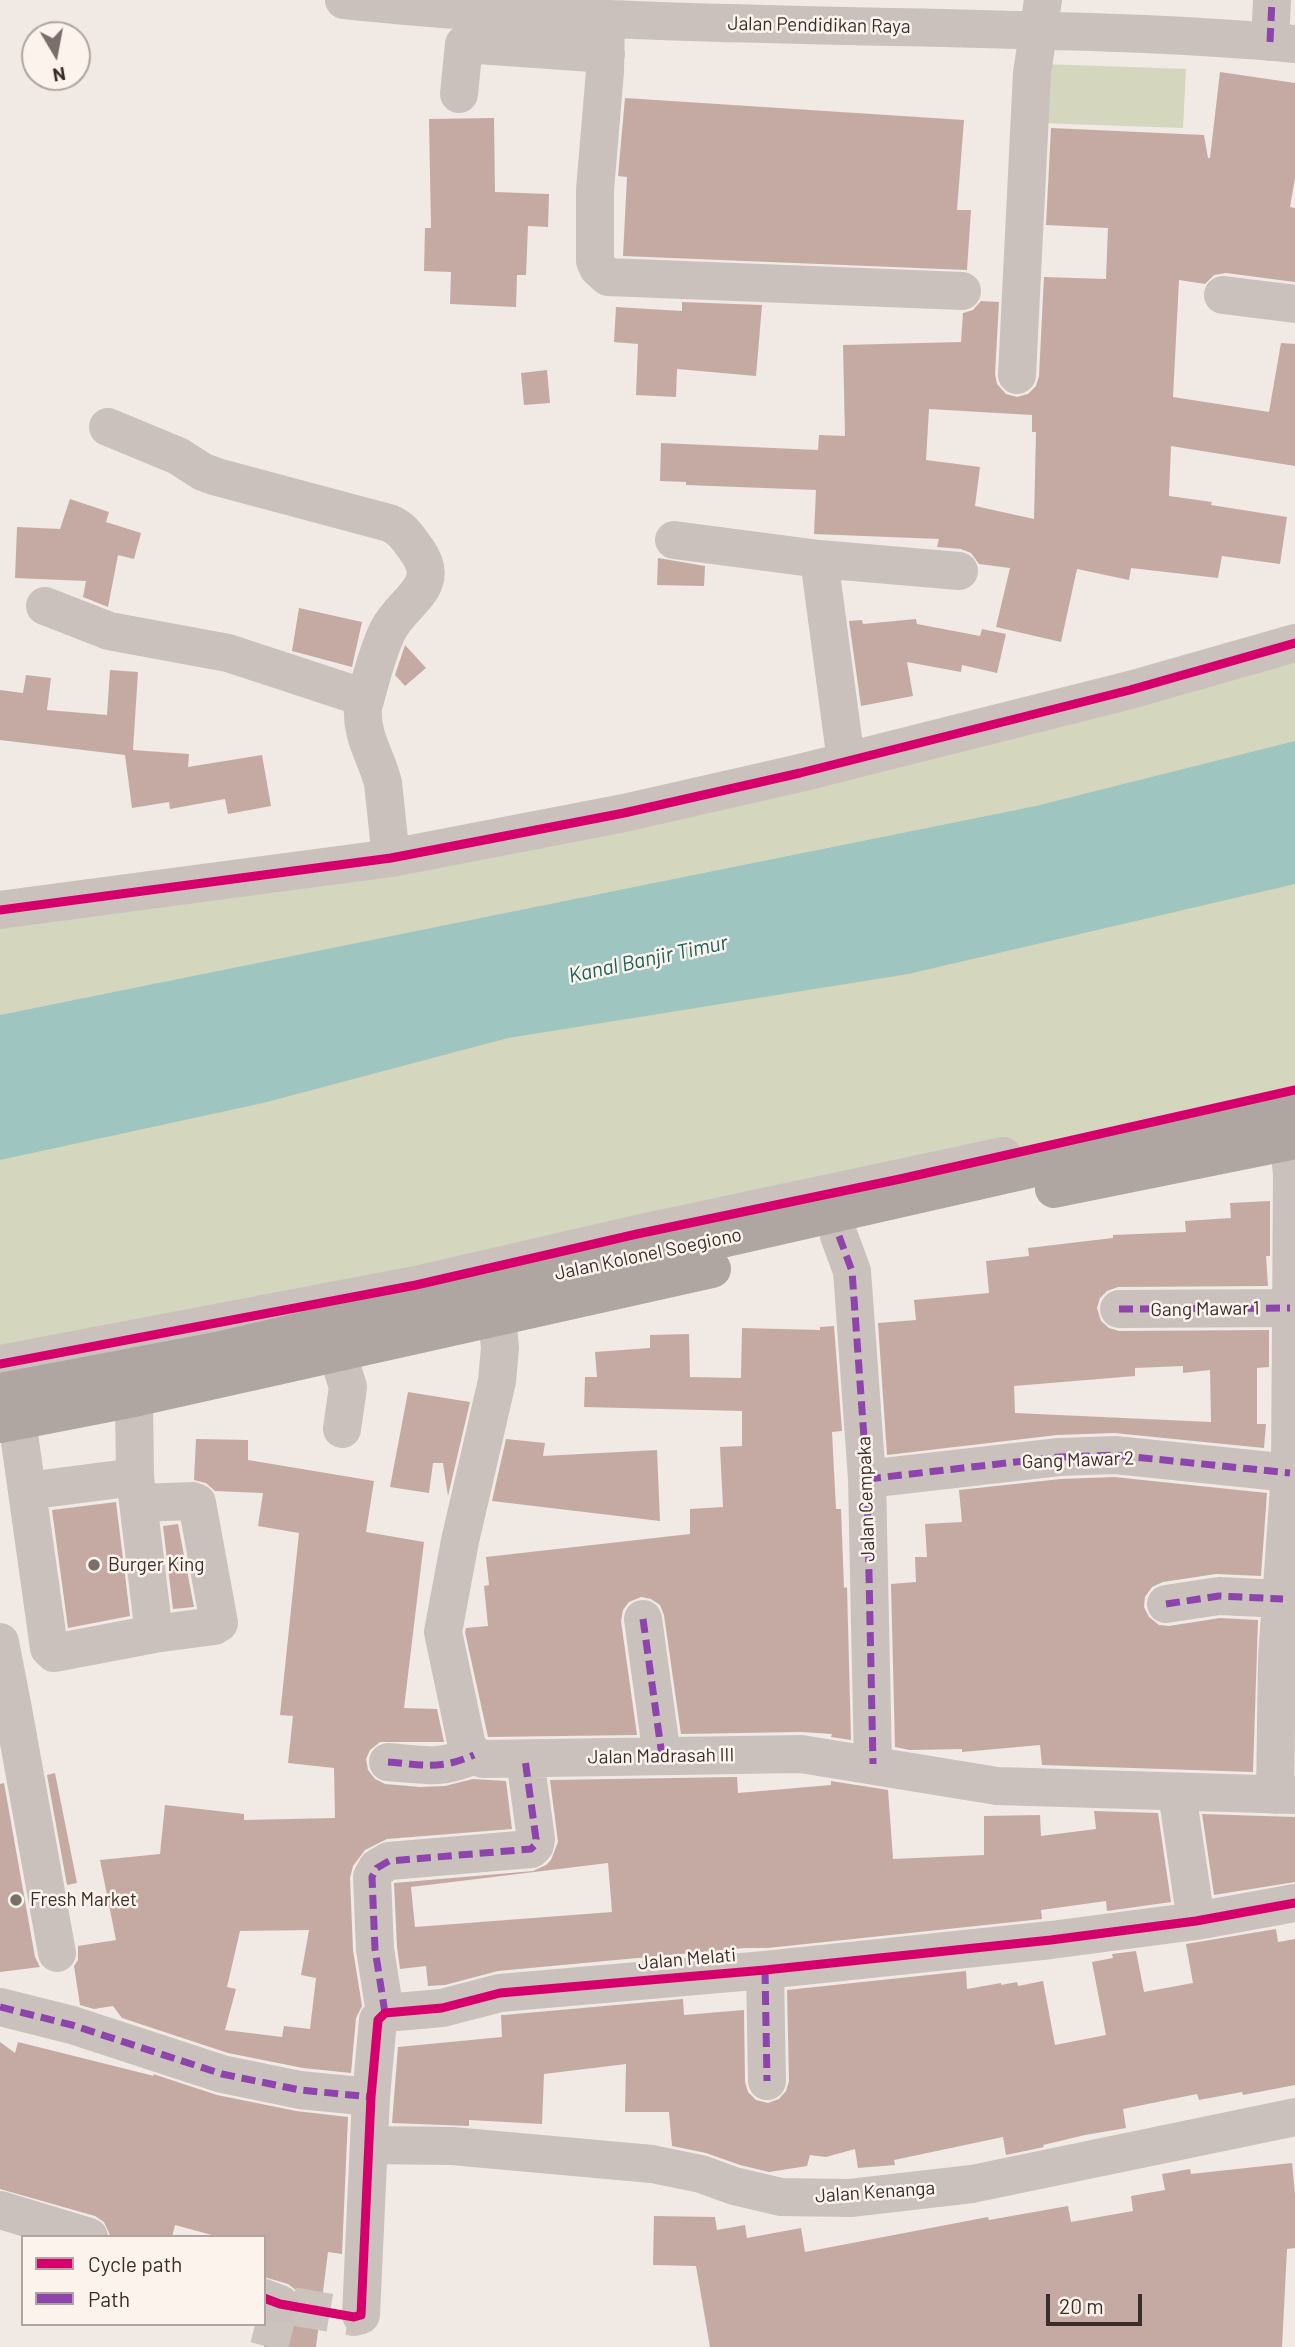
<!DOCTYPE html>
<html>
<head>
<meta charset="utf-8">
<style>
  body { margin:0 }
  #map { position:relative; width:1295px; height:2347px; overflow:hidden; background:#f0e9e4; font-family:Barlow,sans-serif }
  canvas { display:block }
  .legend { position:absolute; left:21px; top:2235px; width:245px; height:91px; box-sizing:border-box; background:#fcf3ed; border:2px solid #afa49f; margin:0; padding:9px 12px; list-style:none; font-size:21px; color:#3b2d2a }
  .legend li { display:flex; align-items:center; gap:14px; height:35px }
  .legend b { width:35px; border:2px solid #afa49f }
  .north { position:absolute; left:21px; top:21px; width:70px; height:70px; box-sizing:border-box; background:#fcf3ed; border:2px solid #afa49f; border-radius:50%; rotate:170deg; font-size:19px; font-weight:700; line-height:28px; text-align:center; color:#3b2d2a }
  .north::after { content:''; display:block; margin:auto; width:24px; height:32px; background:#7a6f6b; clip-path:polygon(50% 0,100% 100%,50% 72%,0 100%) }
  .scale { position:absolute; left:1046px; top:2294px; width:96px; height:32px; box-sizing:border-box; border:4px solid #3b2d2a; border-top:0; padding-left:9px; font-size:21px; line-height:24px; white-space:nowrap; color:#3b2d2a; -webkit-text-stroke:5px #fcf3ed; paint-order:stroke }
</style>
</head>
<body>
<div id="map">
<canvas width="1295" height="2347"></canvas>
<ul class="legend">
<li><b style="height:9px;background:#d6006c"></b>Cycle path</li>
<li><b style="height:9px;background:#8e44ad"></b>Path</li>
</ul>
<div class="north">N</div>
<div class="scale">20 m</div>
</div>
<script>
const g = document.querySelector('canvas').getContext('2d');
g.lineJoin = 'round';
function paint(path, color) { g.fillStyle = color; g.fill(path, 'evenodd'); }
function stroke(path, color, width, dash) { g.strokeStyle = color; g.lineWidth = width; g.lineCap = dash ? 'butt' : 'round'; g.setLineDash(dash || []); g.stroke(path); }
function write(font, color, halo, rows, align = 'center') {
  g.font = font + ' Barlow,sans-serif'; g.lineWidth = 5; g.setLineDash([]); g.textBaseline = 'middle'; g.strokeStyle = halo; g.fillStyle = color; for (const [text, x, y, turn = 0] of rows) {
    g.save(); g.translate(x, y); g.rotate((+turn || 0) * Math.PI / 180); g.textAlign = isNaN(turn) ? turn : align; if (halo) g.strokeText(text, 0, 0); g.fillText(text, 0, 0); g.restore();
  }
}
paint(new Path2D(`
  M1042 64 1186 69 1183 128 1040 123Z
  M1295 633V1109L0 1392V908L391 858Z`), '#d4d6bd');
paint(new Path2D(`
  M1295 741V884L908 974 508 1038 263 1103 0 1160V1015L1036 806Z`), '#9ec5c0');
paint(new Path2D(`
  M1220 72 1295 83V178L1290 207 1295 208V282L1226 273 1214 275 1205 284 1179 280 1173 397 1269 412 1281 343 1295 344V466L1171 446 1169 496 1212 502 1211 505 1287 517 1280 564 1222 556 1218 578 1131 568 1129 580 1077 569 1061 642 996 627 1010 568 979 564 971 553 961 549 937 547 939 539 814 534 816 490 686 485V482L660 481 661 443 818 450 819 435 845 436 843 345 961 342 963 313 973 310 981 301 999 302 995 374 997 384 1006 394 1017 397 1028 394 1036 386 1039 376 1044 277 1106 279 1108 228 1046 225 1051 128 1204 135 1208 158H1210ZM929 409 1032 415V432H1036L1034 519 975 506 980 467 926 460Z
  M625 98 964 120 957 210H971L967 270 623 256 627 177 618 176Z
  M494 118 495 192 549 194 548 227 528 226 526 275H517L516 307 450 304 451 272 424 271 425 228H431L429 119Z
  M682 302 762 305 756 376 677 369 676 397 636 395 638 344 614 342 616 307 682 311Z
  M547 370 550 403 524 405 521 373Z
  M70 499 109 512 106 522 141 533 134 559 118 555 108 607 83 597 86 581 15 578 17 527 60 529Z
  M658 558 705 566 704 586 657 585Z
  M299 608 362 622 352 667 292 651Z
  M916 619 917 624 980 636 982 629 1006 634 997 673 962 665 961 672 907 662 913 696 861 706 849 621 862 620 863 624Z
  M405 645 426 668 405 686 395 675Z
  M110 670 138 672 133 750 189 754 188 767 262 755 271 806 228 814 225 799 170 809 169 802 132 808 125 755 0 740V690L23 693 26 675 51 678 47 710 107 715Z
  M1270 1201V1256H1266L1268 1286 1118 1287 1107 1291 1100 1298 1097 1308 1101 1321 1109 1328 1119 1331 1269 1330V1367L1257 1368V1424H1266L1264 1448 1114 1433 1057 1435 887 1455 878 1323 916 1320 914 1300 989 1293 986 1261 1029 1256 1028 1248 1113 1238V1235L1186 1232 1185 1221 1231 1218 1230 1203ZM1183 1366V1373L1210 1370 1211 1422 1015 1413 1014 1386 1135 1376V1368Z
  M834 1326 842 1431 832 1432 836 1509H841L844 1588 847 1587 851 1740 831 1737 832 1734 801 1732 681 1734 664 1615 660 1605 651 1599 641 1597 629 1602 623 1610 621 1621 637 1735 488 1737 465 1632 466 1628 488 1626 484 1586 489 1585 486 1557 690 1534V1509L723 1507 720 1447 742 1446V1411L584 1407 585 1377H597L595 1352 650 1348V1335L689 1334 690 1377 741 1378 742 1328 820 1330V1327Z
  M408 1392 470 1402 448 1496 443 1463H433L429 1493 390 1487Z
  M196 1439 248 1440V1460L374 1481 366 1532 424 1542 404 1708 437 1709 444 1742H380L370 1750 366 1759 368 1770 375 1779 385 1784 420 1787 445 1786 473 1779 506 1781 512 1829 387 1839 365 1850 353 1866 350 1878 353 1950 362 2006 356 2018 351 2073 303 2068 228 2053 122 2018 113 2006 94 2009 80 2005 74 1966 78 1960V1946L116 1940 100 1860 160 1854 165 1805 244 1814V1820L335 1818 334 1768 288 1763 293 1716 280 1715 299 1533 258 1526 263 1493 215 1491 206 1483 194 1480ZM309 1930 301 1975 316 1978 310 2029 284 2026 282 2037 225 2030 236 1989 227 1987 240 1931Z
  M506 1439 545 1443 543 1456 657 1450 660 1521 492 1501Z
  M1114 1477 1267 1493 1261 1576 1216 1574 1163 1582 1152 1587 1145 1597 1144 1607 1149 1617 1159 1625 1169 1626 1220 1618 1258 1620 1253 1772 1042 1765 1040 1745 962 1752V1749L910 1750 895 1747 891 1584 916 1582 915 1557H927L925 1524 962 1522 959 1490 1061 1479Z
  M116 1502 130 1616 68 1628 52 1510Z
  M178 1524 194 1607 173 1609 163 1526Z
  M55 1773 77 1883 67 1885 47 1775Z
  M737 1777 738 1793 831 1785V1781L888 1790 893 1859 984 1855V1816L1040 1815 1041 1836 1096 1829 1094 1811 1158 1813 1171 1902 1107 1911 1106 1901 1041 1910 1042 1919 768 1948H745L498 1971 445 1985 428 1986 426 1966 400 1969 397 1947 394 1883 533 1871 546 1865 551 1860 558 1842 550 1780ZM608 1863 612 1912 415 1927 411 1887Z
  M4 1783 35 1957 40 1967 0 1972V1784Z
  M1202 1814 1295 1817V1882L1214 1895Z
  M1276 1929 1278 1942 1295 1939V2085L1243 2095 1242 2092 1199 2100 1197 2094 1123 2109 1126 2128 1085 2135 1043 2145 1044 2147 1006 2155 1003 2137 894 2160 895 2165 858 2168 855 2149 826 2157 810 2155 807 2166 769 2172 740 2165 706 2153 672 2146 669 2112H625L626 2064 544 2074 542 2124 469 2120V2126L392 2123 398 2047 502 2037 501 2015H504L683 1999 684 2015 744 2010 745 2082 748 2092 756 2100 768 2103 779 2099 786 2091 789 2081 787 1990 966 1971 967 1989 1001 1983V1985L1017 1982 1018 1986 1043 1981 1055 2045 1106 2035 1092 1962 1113 1958 1112 1954 1136 1951 1144 1992 1193 1983 1186 1944Z
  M0 2042 15 2053 18 2042 154 2076 153 2074 217 2095 296 2111 348 2117 342 2254 328 2252 316 2347H264V2321L283 2326 293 2321 300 2312 302 2301 297 2291 288 2284 264 2277V2237H219L175 2225 172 2237H115L110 2235 104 2222 95 2216 0 2189Z
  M1292 2163 1295 2194V2248L1287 2249 1282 2347H710L696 2266 653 2265 654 2216 715 2217 717 2230 745 2225 747 2238 801 2228 805 2252 988 2217 989 2220 1068 2206 1071 2222 1133 2211 1131 2196 1165 2190 1162 2174 1190 2169 1191 2174Z`), '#c5aaa4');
stroke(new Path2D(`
  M269 2347 280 2304 354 2317 361 2315`), '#ccc3bf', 38, [38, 19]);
stroke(new Path2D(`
  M344 0C544 21 746 24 946 28 1062 31 1180 33 1295 44
  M606 18 605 71 595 190V261L598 268 608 277 962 291
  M1270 42 1272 0
  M459 94 464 44 606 54
  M1223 295 1295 304
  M1017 375 1032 73 1043 0
  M108 427 178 456 203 472 217 477 389 523C402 528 408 538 416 549 444 587 404 599 388 630 377 652 370 683 363 707 361 738 376 755 383 783L391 858
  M674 540 819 559 959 571
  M819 559 846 761
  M45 606 109 631 228 653 365 698
  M0 910 391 858 624 813 800 773 1130 690 1295 643
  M839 1236 852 1271 867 1479 873 1764
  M1119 1309 1290 1308
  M497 1318 500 1348 497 1381 460 1541 443 1632 467 1746 474 1755 483 1759 801 1754 997 1786 1295 1795
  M337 1352 348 1387 342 1429
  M0 1364 416 1285 637 1234 1003 1156
  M134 1398 135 1477 154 1634
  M17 1420 49 1648 54 1653 154 1634 214 1626 219 1623 197 1503 192 1501 138 1503
  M867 1479 1059 1457 1115 1455 1290 1473
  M27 1491 135 1477
  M1166 1604 1219 1596 1283 1599
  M643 1619 662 1756
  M0 1642 13 1709 0 1711
  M13 1709 57 1953
  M388 1762C424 1765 440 1770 474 1755
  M1177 1793 1196 1921
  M1275 1795 1277 1658 1290 1473 1292 1175 1289 1142 1281 1113
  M765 1970 767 2081
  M0 2007 72 2025 222 2074 300 2090 371 2097
  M385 2013 375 1949 372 1877 377 1868 389 1861 531 1849 535 1845 536 1839 525 1759
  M369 2145 452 2146 652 2164 701 2174 734 2186 781 2197 850 2198 972 2184 1295 2117
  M0 2210 89 2237
  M264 2298 280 2304
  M361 2315 371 2097 378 2020 385 2013 442 2008 500 1993 765 1970 1051 1940 1196 1921 1295 1903`), '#cac1bd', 38);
stroke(new Path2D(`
  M1054 1189 1295 1140
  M0 1392 217 1351 504 1284 629 1260 1295 1109
  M0 1424 134 1398 712 1269`), '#afa6a2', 38);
stroke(new Path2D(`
  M1270 42 1272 0
  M839 1236 852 1271 867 1479 873 1764
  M1119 1309 1290 1308
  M867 1479 1059 1457 1115 1455 1290 1473
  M1166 1604 1219 1596 1283 1599
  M643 1619 662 1756
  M388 1762C424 1765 440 1770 474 1755
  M765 1970 767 2081
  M0 2007 72 2025 222 2074 300 2090 371 2097
  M385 2013 375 1949 372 1877 377 1868 389 1861 531 1849 535 1845 536 1839 525 1759`), '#8e44ad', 7, [14, 7]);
stroke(new Path2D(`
  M0 910 391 858 624 813 800 773 1130 690 1295 643
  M0 1364 416 1285 637 1234 900 1179 1295 1090
  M264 2298 280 2304 354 2317 361 2315 371 2097 378 2020 385 2013 442 2008 500 1993 765 1970 1051 1940 1196 1921 1295 1903`), '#d6006c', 9);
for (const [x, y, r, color] of [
  [94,1565,7,"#7a6f6b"],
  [16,1900,7,"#7a6f6b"]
]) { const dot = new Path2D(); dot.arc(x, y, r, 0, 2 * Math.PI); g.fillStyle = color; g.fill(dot); stroke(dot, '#fcf3ed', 2.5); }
write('19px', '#3b2d2a', '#fcf3ed', [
  ["Jalan Pendidikan Raya",819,25,1],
  ["Jalan Kolonel Soegiono",648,1254,-12],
  ["Gang Mawar 1",1205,1309,-1],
  ["Gang Mawar 2",1078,1460,-2],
  ["Jalan Cempaka",866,1499,-92],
  ["Jalan Madrasah III",661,1756,-1],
  ["Jalan Melati",687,1959,-5],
  ["Jalan Kenanga",875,2192,-4]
]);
write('19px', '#3b2d2a', '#fcf3ed', [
  ["Burger King",108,1565],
  ["Fresh Market",30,1900]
], 'left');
write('italic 21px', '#1b615d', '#fcf3ed', [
  ["Kanal Banjir Timur",648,959,-12]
]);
</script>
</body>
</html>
